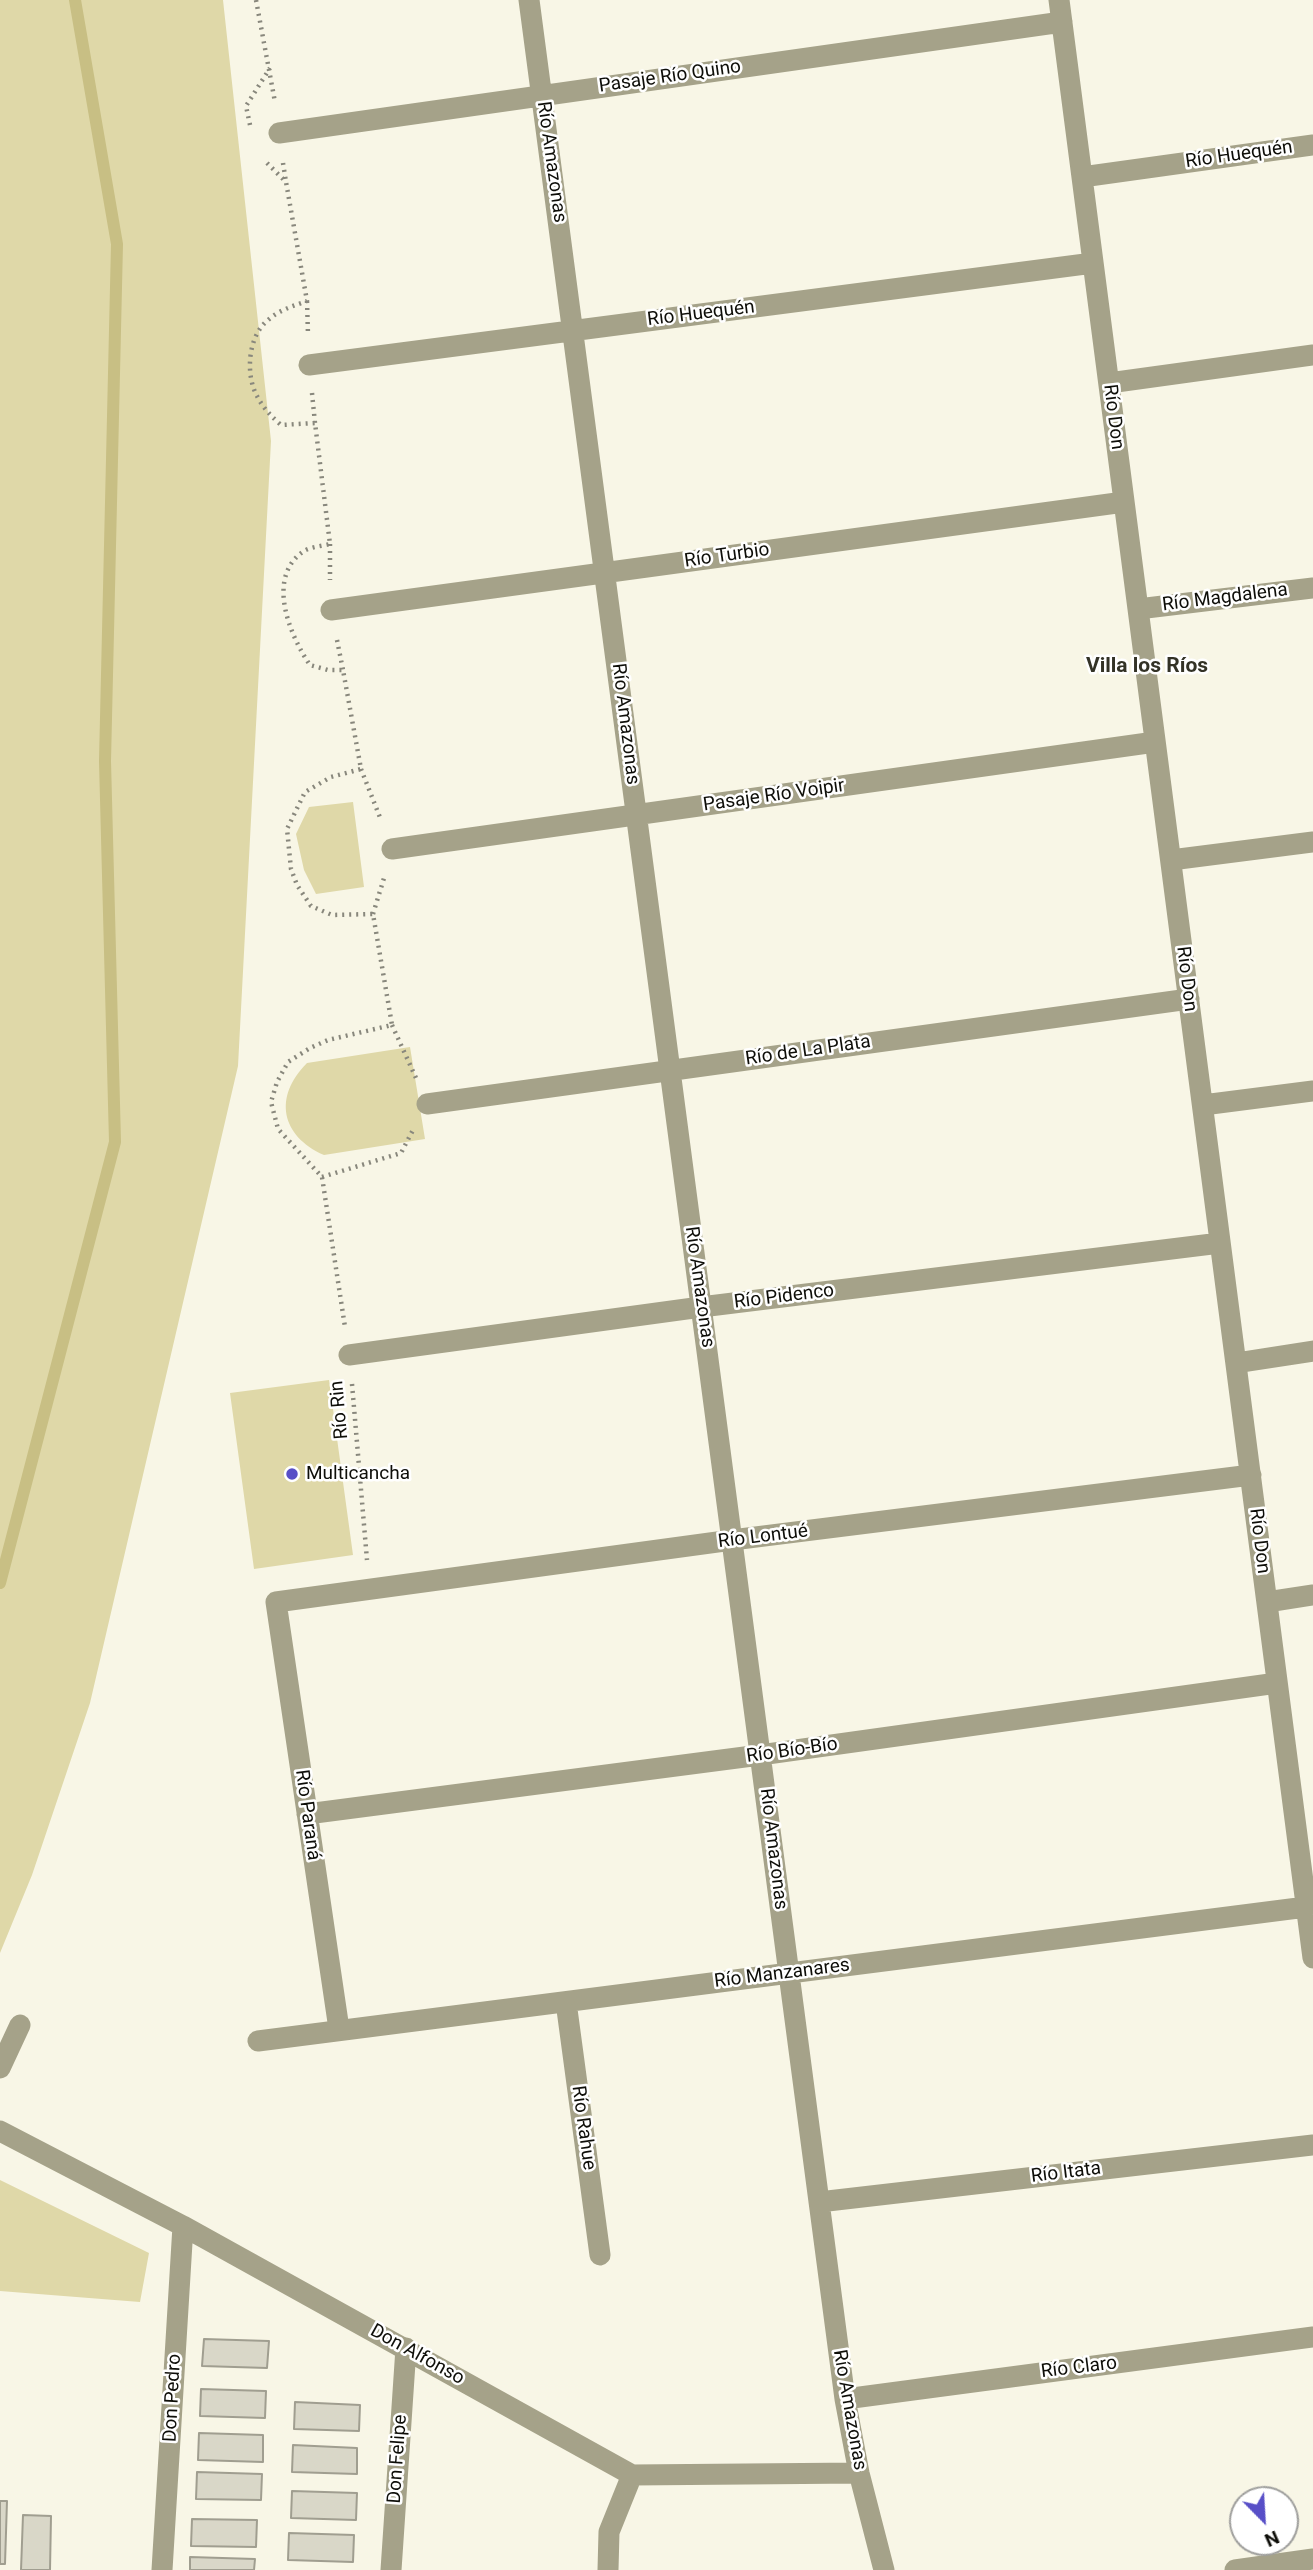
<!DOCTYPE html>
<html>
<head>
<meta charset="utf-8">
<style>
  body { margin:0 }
  #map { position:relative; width:1313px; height:2570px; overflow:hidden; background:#f8f6e6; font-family:Roboto,sans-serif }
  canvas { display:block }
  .north { position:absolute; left:1229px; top:2486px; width:70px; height:70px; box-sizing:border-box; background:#fff; border:2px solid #9f9f9d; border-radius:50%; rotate:156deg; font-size:19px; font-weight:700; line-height:28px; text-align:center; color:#0e0e09 }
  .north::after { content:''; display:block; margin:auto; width:24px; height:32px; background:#584fc7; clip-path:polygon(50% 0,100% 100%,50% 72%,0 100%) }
</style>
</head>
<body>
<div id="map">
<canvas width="1313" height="2570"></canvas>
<div class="north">N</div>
</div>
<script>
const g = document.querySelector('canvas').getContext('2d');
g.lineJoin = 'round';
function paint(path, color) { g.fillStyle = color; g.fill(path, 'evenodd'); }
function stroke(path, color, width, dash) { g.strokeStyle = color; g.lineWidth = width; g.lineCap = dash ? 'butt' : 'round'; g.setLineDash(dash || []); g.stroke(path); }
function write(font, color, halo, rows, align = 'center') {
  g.font = font + ' Roboto,sans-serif'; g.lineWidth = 5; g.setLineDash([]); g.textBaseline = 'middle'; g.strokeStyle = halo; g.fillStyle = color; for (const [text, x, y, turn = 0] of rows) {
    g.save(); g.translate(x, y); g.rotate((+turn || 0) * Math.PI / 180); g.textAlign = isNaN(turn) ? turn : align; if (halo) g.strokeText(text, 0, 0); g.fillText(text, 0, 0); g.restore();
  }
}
paint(new Path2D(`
  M0 0H223L271 441 238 1066 90 1703 32 1875 0 1953Z
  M353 802 364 887 316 894 304 870 296 834 309 807Z
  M410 1047 425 1139 324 1155C281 1136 273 1097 307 1063Z
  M329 1380 353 1555 254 1569 230 1393Z
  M0 2180 149 2253 140 2302 0 2291Z`), '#dfd8a8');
stroke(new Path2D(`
  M0 1583 115 1142 105 761 117 244 75 0`), '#c8bf84', 12);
const building = new Path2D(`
  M204 2339 269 2341 267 2368 202 2366Z
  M201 2389 266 2391 265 2418 200 2416Z
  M295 2402 360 2405 359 2431 294 2429Z
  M199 2433 263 2435V2462L198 2460Z
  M293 2445 357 2448V2474L292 2472Z
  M197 2472 262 2474 261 2500 196 2499Z
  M292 2491 357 2493 356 2520 291 2518Z
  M0 2501H7L5 2564H0Z
  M23 2515 51 2516 50 2570H21Z
  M192 2519 257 2520 256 2547 191 2546Z
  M289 2533 354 2535 353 2562 288 2560Z
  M190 2557 255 2559 254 2570H190Z`);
paint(building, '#d9d7c8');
stroke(building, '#a09e90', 2);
stroke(new Path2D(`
  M256 0 275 102
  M250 125 246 106 270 68
  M267 163 286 182 307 301C293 306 279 310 268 320 248 336 245 374 257 396 263 408 271 416 281 425L315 423 330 544C322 546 310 547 304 551 265 577 290 636 310 665L328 670H343L361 769 331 777 305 792 287 829 291 869 297 885 311 906 332 915 373 914 392 1025 328 1040 310 1048 288 1062 277 1082 271 1102 278 1129 322 1177 345 1327
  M283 163 286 182
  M307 301 308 335
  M312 393 315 423
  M330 544V580
  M337 640 343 670
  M361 769 381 820
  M373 914 384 878
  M392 1025 416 1078
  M322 1177 401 1153 413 1130
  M352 1384 367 1560`), '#88877c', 4.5, [2, 5]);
stroke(new Path2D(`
  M529 0 845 2399 859 2473 884 2570
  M1059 0 1313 1958
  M279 133 1062 22
  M1082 177 1313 145
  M309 365 1093 263
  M1109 383 1313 355
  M1138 609 1313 588
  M331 610 1124 502
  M392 849 1155 742
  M1171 860 1313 842
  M427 1104 1189 999
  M1203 1105 1313 1091
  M349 1355 701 1307 1220 1243
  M1236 1363 1313 1351
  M1267 1602 1313 1595
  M307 1814 760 1755 1277 1683
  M566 2002 600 2255
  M339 2029 276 1602 732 1540 1251 1475
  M258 2041 1306 1907
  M0 2068 20 2025
  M0 2131 183 2226 632 2475 859 2473
  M819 2202 1313 2145
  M845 2399 1313 2337
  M162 2570 183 2226
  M391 2570 406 2348
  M608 2570 609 2532 632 2475
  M1235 2570 1313 2559`), '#a5a289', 21);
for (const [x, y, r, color] of [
  [292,1474,7,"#584fc7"]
]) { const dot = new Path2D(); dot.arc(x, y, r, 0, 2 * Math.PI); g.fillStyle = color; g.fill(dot); stroke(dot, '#fff', 2.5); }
write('19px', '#0e0e09', '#fff', [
  ["Pasaje Río Quino",670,77,-8],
  ["Río Huequén",1239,155,-8],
  ["Río Amazonas",551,162,82],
  ["Río Huequén",701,314,-7],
  ["Río Don",1113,417,83],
  ["Río Turbio",727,556,-8],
  ["Río Magdalena",1225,598,-7],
  ["Río Amazonas",625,724,83],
  ["Pasaje Río Voipir",774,796,-8],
  ["Río Don",1186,979,83],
  ["Río de La Plata",808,1051,-8],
  ["Río Amazonas",699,1287,82],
  ["Río Pidenco",784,1297,-7],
  ["Río Rin",340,1410,-95],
  ["Río Lontué",763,1537,-7],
  ["Río Don",1259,1541,83],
  ["Río Bío-Bío",792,1751,-8],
  ["Río Paraná",307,1815,82],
  ["Río Amazonas",773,1849,83],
  ["Río Manzanares",782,1974,-7],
  ["Río Rahue",583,2128,82],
  ["Río Itata",1066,2173,-7],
  ["Don Alfonso",417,2355,29],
  ["Río Claro",1079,2368,-7],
  ["Don Pedro",173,2398,-87],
  ["Río Amazonas",849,2410,80],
  ["Don Felipe",398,2459,-86]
]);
write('19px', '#0e0e09', '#fff', [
  ["Multicancha",306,1474]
], 'left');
write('bold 21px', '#333226', '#fff', [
  ["Villa los Ríos",1147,667]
]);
</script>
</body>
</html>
